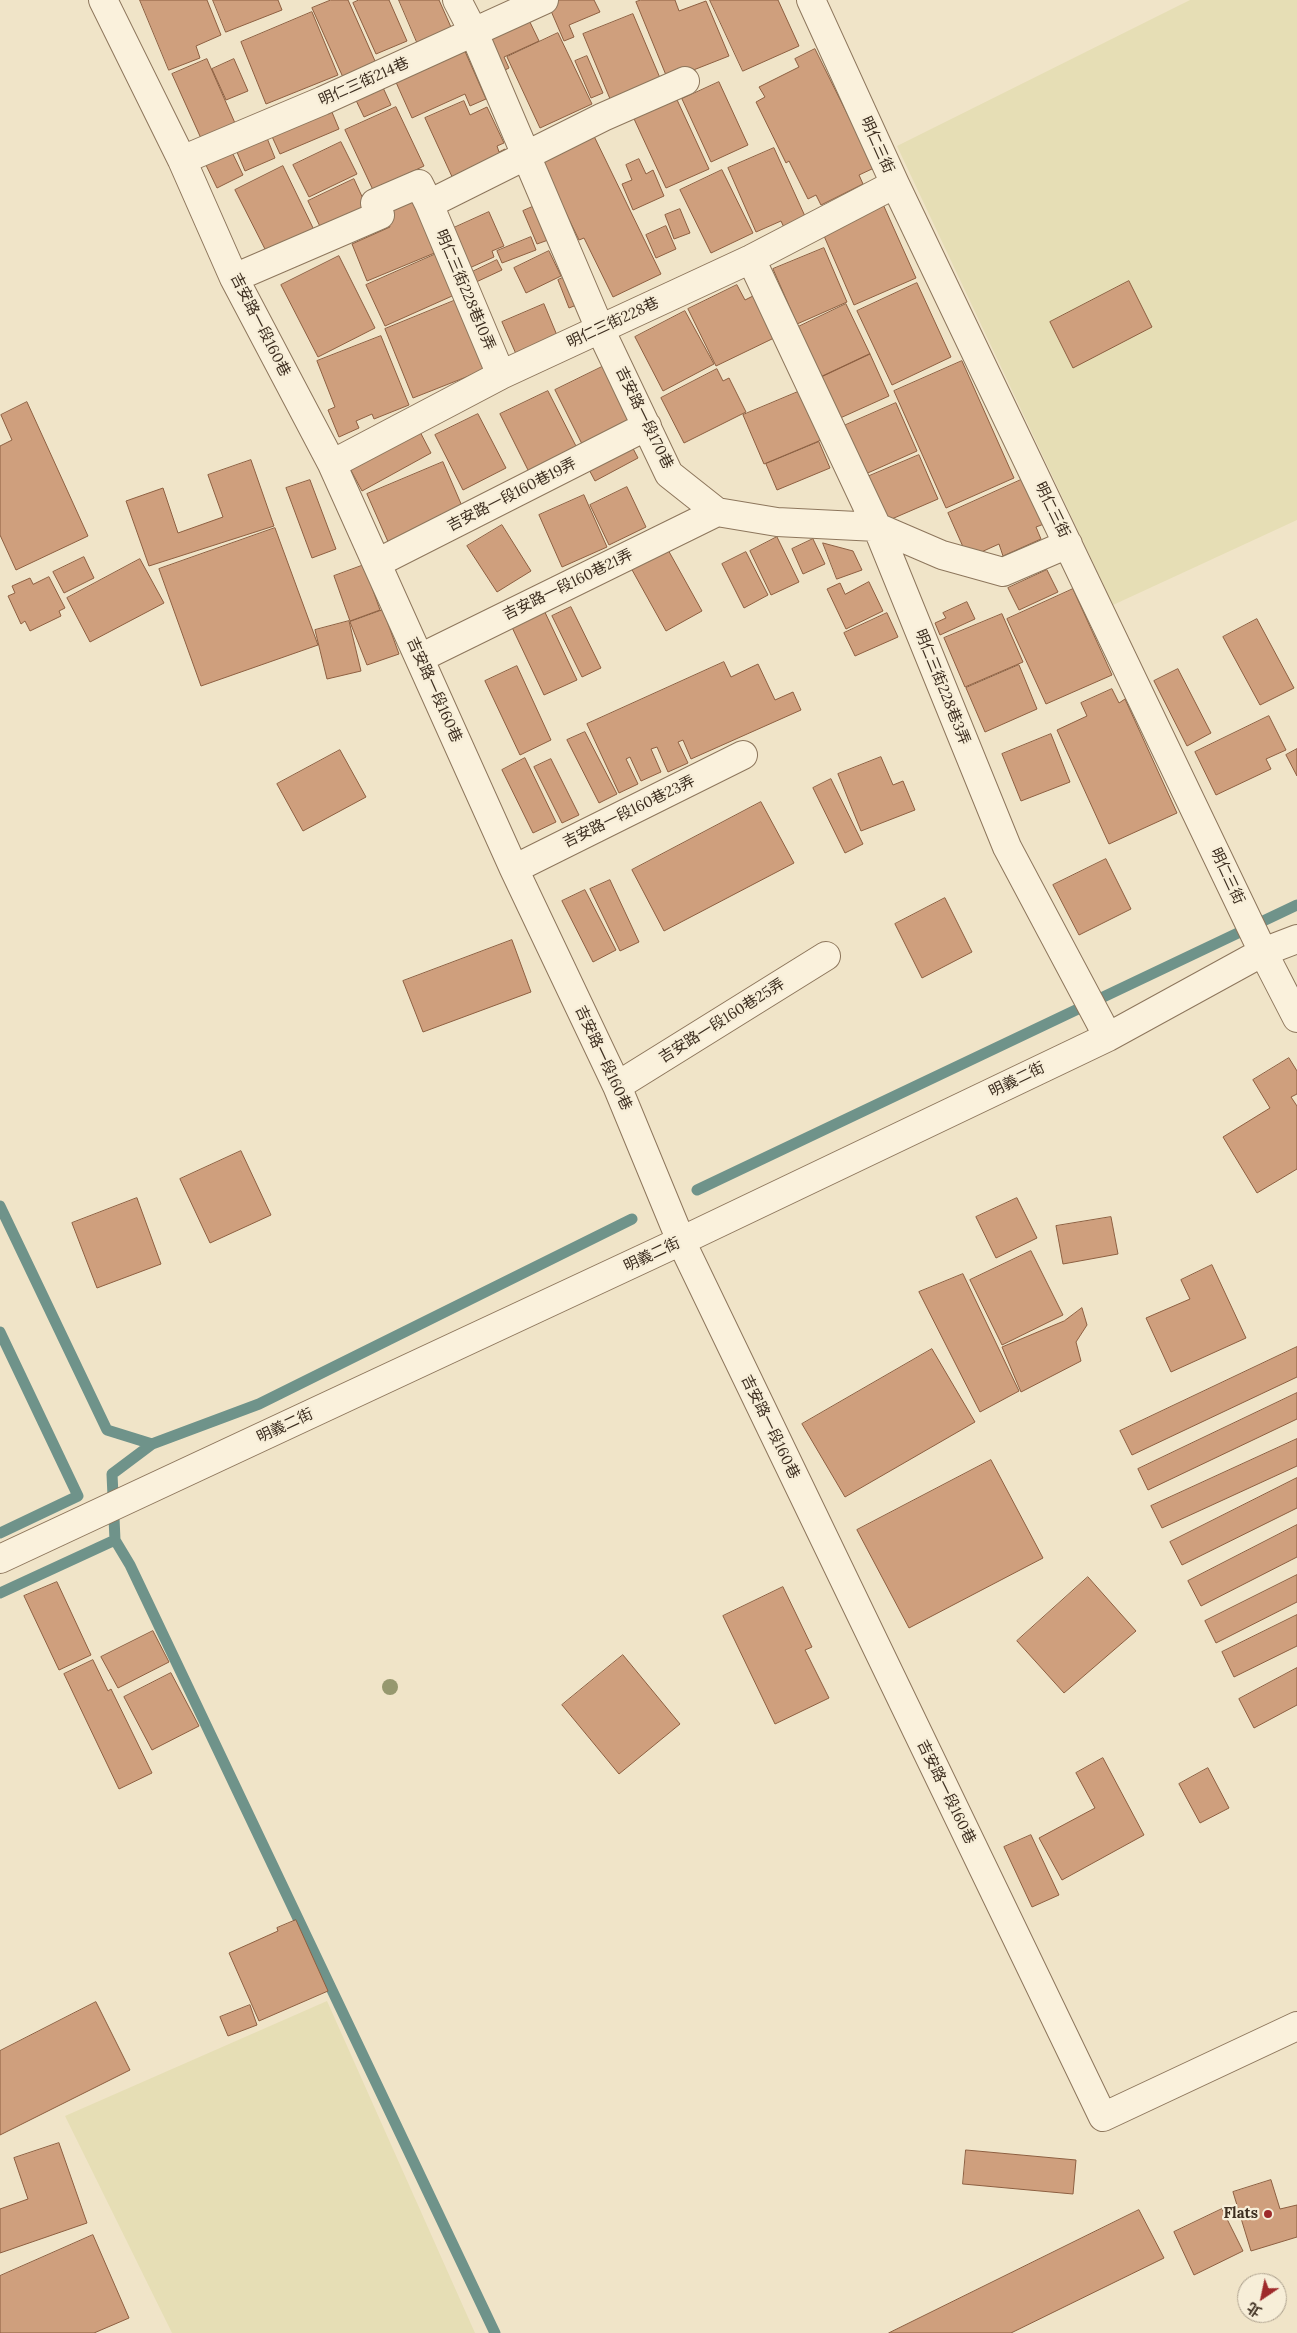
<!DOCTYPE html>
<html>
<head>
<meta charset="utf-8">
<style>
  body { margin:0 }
  #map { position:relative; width:1297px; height:2333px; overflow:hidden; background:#f0e4c8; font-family:Lora,"Noto Sans TC",serif }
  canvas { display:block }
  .north { position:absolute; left:1237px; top:2273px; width:50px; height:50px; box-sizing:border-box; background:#f7eed8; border:1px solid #ada18e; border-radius:50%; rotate:214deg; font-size:14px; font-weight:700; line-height:20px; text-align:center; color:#3d2e20 }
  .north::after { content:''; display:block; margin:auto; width:18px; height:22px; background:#9e2a2b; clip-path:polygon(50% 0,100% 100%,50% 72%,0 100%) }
</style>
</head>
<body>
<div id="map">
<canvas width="1297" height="2333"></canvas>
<div class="north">北</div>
</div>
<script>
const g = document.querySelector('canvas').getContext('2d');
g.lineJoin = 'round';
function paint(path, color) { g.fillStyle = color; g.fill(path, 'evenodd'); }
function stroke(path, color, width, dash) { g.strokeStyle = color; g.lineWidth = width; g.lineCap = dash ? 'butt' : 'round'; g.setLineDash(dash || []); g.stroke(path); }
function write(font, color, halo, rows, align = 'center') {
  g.font = font + ' Lora,"Noto Sans TC",serif'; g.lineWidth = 4.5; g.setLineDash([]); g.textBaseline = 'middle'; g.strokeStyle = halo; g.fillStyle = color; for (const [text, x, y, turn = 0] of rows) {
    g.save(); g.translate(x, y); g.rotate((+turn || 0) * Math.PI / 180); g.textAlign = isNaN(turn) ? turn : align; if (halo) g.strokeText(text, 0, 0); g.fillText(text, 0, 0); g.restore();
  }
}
paint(new Path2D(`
  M1190 0H1297V520L1113 605 897 146Z
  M327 2001 475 2333H172L65 2116Z`), '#e6deb5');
stroke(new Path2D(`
  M697 1190 1297 905
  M0 1206 107 1430 152 1444
  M0 1332 78 1496 0 1533
  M0 1593 115 1540
  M495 2333 130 1565 115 1540 112 1474 152 1444 259 1404 632 1219`), '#6f938a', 11);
const building = new Path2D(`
  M140 0H207L221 35 196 46 200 58 169 70Z
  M213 0H278L282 10 226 32Z
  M331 0H348L379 70 346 84 312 8Z
  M359 0H389L407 41 376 54 353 3Z
  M399 0H439L454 34 420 49Z
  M559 0H594L600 12 569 25 574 37 564 41 548 4Z
  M641 0H675L679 11 706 1 729 56 668 80 636 2Z
  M710 0H778L799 46 743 71Z
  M312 12 338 75 266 104 241 42Z
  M633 14 663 85 613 106 583 34Z
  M527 16 539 41 504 57 509 68 501 72 484 36Z
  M558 33 592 104 540 128 507 57Z
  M464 49 486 99 470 106 465 94 412 118 395 80Z
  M815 49 874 168 859 175 863 184 821 205 816 195 808 199 789 161 786 163 756 102 765 97 759 87 799 67 795 59Z
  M587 56 603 93 591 98 575 61Z
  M207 59 238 130 204 145 172 74Z
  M234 59 248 91 226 100 212 69Z
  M379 79 391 105 364 117 352 92Z
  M719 82 748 145 711 162 682 99Z
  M672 89 709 169 666 188 629 108Z
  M464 101 470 115 487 107 504 143 497 146 499 152 505 149 510 160 454 181 425 118Z
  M329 105 339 129 280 154 269 130Z
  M396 107 424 166 373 190 345 130Z
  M591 130 661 274 613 297 584 238 579 240 538 155Z
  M265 133 275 158 245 171 234 145Z
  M341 142 357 174 309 197 293 165Z
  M230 148 243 175 217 188 204 161Z
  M774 148 809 225 787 234 781 221 756 232 728 168Z
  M639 159 646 174 653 170 664 196 633 210 622 184 632 180 626 165Z
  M283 166 315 232 268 255 235 190Z
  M722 170 753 233 711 253 680 190Z
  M354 179 370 214 324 235 308 201Z
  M412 195 437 252 367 281 352 244 390 227 382 208Z
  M882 202 916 278 854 305 821 229Z
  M537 205 551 239 537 244 523 211Z
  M680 209 690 233 674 239 665 215Z
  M489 212 504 246 492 251 494 257 465 270 447 231Z
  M666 226 676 249 656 258 646 235Z
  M531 237 536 250 502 263 497 251Z
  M824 248 847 302 797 324 773 269Z
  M443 251 461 292 385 326 366 285Z
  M549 251 561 276 526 293 514 268Z
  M339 256 375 328 318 357 281 285Z
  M497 260 502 270 474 283 470 273Z
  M567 276 579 304 569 308 558 280Z
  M1129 281 1152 327 1073 368 1050 322Z
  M917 283 951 357 892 385 857 311Z
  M737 285 745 300 753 296 774 338 716 366 688 309Z
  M456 300 484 370 413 398 385 329Z
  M544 304 561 345 520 363 502 322Z
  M846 304 870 354 819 378 796 328Z
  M685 311 714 364 663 391 635 337Z
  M381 336 409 405 374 419 372 414 356 421 359 428 339 437 328 410 335 407 317 361Z
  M870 354 889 396 838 419 819 378Z
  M962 361 1014 478 946 508 894 391Z
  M606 365 634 421 583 446 555 390Z
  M717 369 723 381 729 378 746 412 684 443 661 398Z
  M805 389 826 438 764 464 743 415Z
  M548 391 579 452 531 476 500 414Z
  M27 402 88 536 16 570 0 535V446L12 440 1 415Z
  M896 403 917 451 861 476 839 428Z
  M478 414 506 468 463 490 435 435Z
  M417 426 431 453 362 491 347 463Z
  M628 439 638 458 595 481 585 462Z
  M819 442 830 468 777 490 766 464Z
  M919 455 938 499 887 521 867 477Z
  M251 460 274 526 149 566 126 501 163 488 178 533 223 517 208 475Z
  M443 462 465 513 389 544 367 494Z
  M1023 479 1044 524 1036 527 1041 539 1003 556 999 544 968 558 948 513Z
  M310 480 336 549 312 558 286 488Z
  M627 487 646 527 609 545 590 505Z
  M584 495 607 547 562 567 539 515Z
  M502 525 531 571 497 592 467 546Z
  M275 528 318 645 201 686 159 569Z
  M777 537 799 582 771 595 750 551Z
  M813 539 825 564 803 574 792 549Z
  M823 543 853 551 862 570 837 579Z
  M667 548 702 611 666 631 631 568Z
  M746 552 768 595 744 608 722 564Z
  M84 557 94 578 64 593 53 572Z
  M140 559 164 603 90 642 67 598Z
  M364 565 380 610 350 621 334 576Z
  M1047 570 1058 592 1019 610 1008 588Z
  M49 577 65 608 59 611 61 616 30 631 25 621 21 624 8 596 15 593 12 586 30 578 33 584Z
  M869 582 883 611 846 629 827 589 840 583 845 594Z
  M1073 589 1112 675 1046 704 1007 619Z
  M967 602 975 619 940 635 935 623 946 618 943 613Z
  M542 606 577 680 544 695 509 621Z
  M571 607 601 668 582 677 552 616Z
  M383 610 399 654 367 665 350 622Z
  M887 613 898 637 855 656 844 633Z
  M1002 614 1023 662 965 687 944 638Z
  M1257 619 1294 688 1260 705 1223 637Z
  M349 621 361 671 327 679 315 630Z
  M724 662 731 677 758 664 775 700 793 692 801 710 691 759 683 740 678 742 688 763 668 772 657 747 651 749 661 772 641 781 630 757 626 759 638 784 619 793 587 724Z
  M1019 665 1037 709 985 732 966 688Z
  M517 666 551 740 520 755 485 681Z
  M1178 669 1211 733 1187 746 1154 681Z
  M1112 689 1119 703 1125 699 1177 813 1109 844 1057 730 1087 716 1081 703Z
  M1269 716 1286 750 1266 759 1271 769 1216 795 1195 752Z
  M585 732 617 794 599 803 567 740Z
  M1051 734 1070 782 1021 801 1002 754Z
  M1297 749V776L1286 755Z
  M340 750 366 797 303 831 277 784Z
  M881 757 893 785 903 781 915 810 861 831 838 774Z
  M525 758 556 822 533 833 502 770Z
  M551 759 579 815 562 823 534 767Z
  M831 779 863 844 845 853 813 788Z
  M761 802 794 863 664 931 632 870Z
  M1106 859 1131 909 1079 935 1053 885Z
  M610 880 639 942 620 951 590 889Z
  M585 890 616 950 593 962 562 901Z
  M945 898 972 952 922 978 895 924Z
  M512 940 531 992 423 1032 403 981Z
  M1289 1058 1297 1071V1094L1291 1097 1297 1106V1169L1257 1193 1223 1137 1270 1108 1253 1080Z
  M241 1151 271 1215 210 1243 180 1179Z
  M137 1198 161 1264 97 1288 72 1223Z
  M1017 1198 1037 1238 996 1258 976 1217Z
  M1111 1217 1118 1254 1063 1264 1056 1226Z
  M1031 1251 1063 1315 1002 1345 970 1280Z
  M1212 1265 1246 1338 1171 1372 1146 1318 1190 1299 1181 1280Z
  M963 1274 1019 1391 980 1412 919 1292Z
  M1082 1308 1087 1325 1076 1342 1081 1361 1021 1392 1002 1347 1064 1321Z
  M1297 1347V1377L1132 1455 1120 1431Z
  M932 1349 975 1422 845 1497 802 1424Z
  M1297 1393V1419L1148 1490 1138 1469Z
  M1297 1439V1466L1162 1528 1151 1506Z
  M991 1460 1043 1558 909 1628 857 1530Z
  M1297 1478V1508L1182 1565 1170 1542Z
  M1297 1525V1557L1201 1606 1188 1581Z
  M1297 1575V1602L1216 1643 1205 1621Z
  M1088 1577 1136 1631 1064 1693 1017 1641Z
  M57 1582 91 1655 59 1670 24 1596Z
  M783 1587 812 1647 805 1650 829 1698 775 1724 723 1616Z
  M1297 1615V1646L1234 1677 1222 1652Z
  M153 1631 169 1662 118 1688 101 1657Z
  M623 1655 680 1724 619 1774 562 1705Z
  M93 1660 108 1691 111 1689 152 1773 119 1789 64 1674Z
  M1297 1668V1705L1254 1728 1239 1699Z
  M171 1673 199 1726 152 1750 124 1697Z
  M1103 1758 1144 1835 1062 1880 1039 1838 1095 1808 1076 1773Z
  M1208 1768 1229 1808 1200 1823 1179 1784Z
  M1031 1835 1059 1895 1032 1907 1004 1847Z
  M296 1920 328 1991 259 2021 229 1953 278 1931 277 1928Z
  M96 2002 130 2070 0 2135V2051Z
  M250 2005 257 2025 228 2036 220 2017Z
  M59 2143 87 2223 0 2253V2209L28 2199 14 2158Z
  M966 2150 1076 2160 1073 2194 963 2184Z
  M1271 2180 1280 2209 1297 2205V2237L1251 2251 1233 2192Z
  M1222 2209 1243 2251 1194 2275 1174 2232Z
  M1139 2210 1164 2258 1011 2333H889Z
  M93 2235 129 2318 94 2333H0V2276Z`);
paint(building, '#cf9f7d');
stroke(building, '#8d5f41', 1);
const minor = new Path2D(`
  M103 0 182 160 234 278 332 464 514 869 617 1086 681 1241 1103 2117 1297 2026
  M457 0 474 33 600 329 669 474 717 512 777 522 877 527 942 555 1003 572 1068 544
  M811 0 895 184 1263 952 1297 1018
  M182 160 322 101 544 0
  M429 204 501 375
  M751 259 877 527 1007 847 1108 1037
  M234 278 380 215 375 203 419 184 429 204 603 117 685 81
  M332 464 501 375 751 259 895 184
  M377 563 647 426
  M420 658 717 512
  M514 869 743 755
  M617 1086 826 956
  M0 1559 681 1241 1108 1037 1263 952 1297 939`);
stroke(minor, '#8d765c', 30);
stroke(minor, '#faf1dc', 28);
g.fillStyle = '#96986f';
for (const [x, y] of [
  [390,1687]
]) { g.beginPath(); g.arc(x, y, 8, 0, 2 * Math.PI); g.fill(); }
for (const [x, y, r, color] of [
  [1268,2214,5,"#9e2a2b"]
]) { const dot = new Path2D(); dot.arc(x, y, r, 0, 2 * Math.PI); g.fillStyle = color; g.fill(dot); stroke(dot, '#f7eed8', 2); }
write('15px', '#3d2e20', '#f7eed8', [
  ["明仁三街214巷",364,82,-24],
  ["明仁三街",877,145,66],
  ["明仁三街228巷10弄",465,290,67],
  ["明仁三街228巷",613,323,-25],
  ["吉安路一段160巷",260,325,63],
  ["吉安路一段170巷",644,418,64],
  ["吉安路一段160巷19弄",512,495,-27],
  ["明仁三街",1052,510,64],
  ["吉安路一段160巷21弄",568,585,-26],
  ["明仁三街228巷3弄",942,687,68],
  ["吉安路一段160巷",434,690,66],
  ["吉安路一段160巷23弄",629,812,-26],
  ["明仁三街",1227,876,65],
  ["吉安路一段160巷25弄",722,1021,-32],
  ["吉安路一段160巷",603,1058,65],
  ["明義二街",1017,1080,-26],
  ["明義二街",652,1255,-25],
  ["明義二街",285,1426,-25],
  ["吉安路一段160巷",770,1427,64],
  ["吉安路一段160巷",946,1792,64]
]);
write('bold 15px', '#3d2e20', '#f7eed8', [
  ["Flats",1258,2214]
], 'right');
</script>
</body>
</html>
